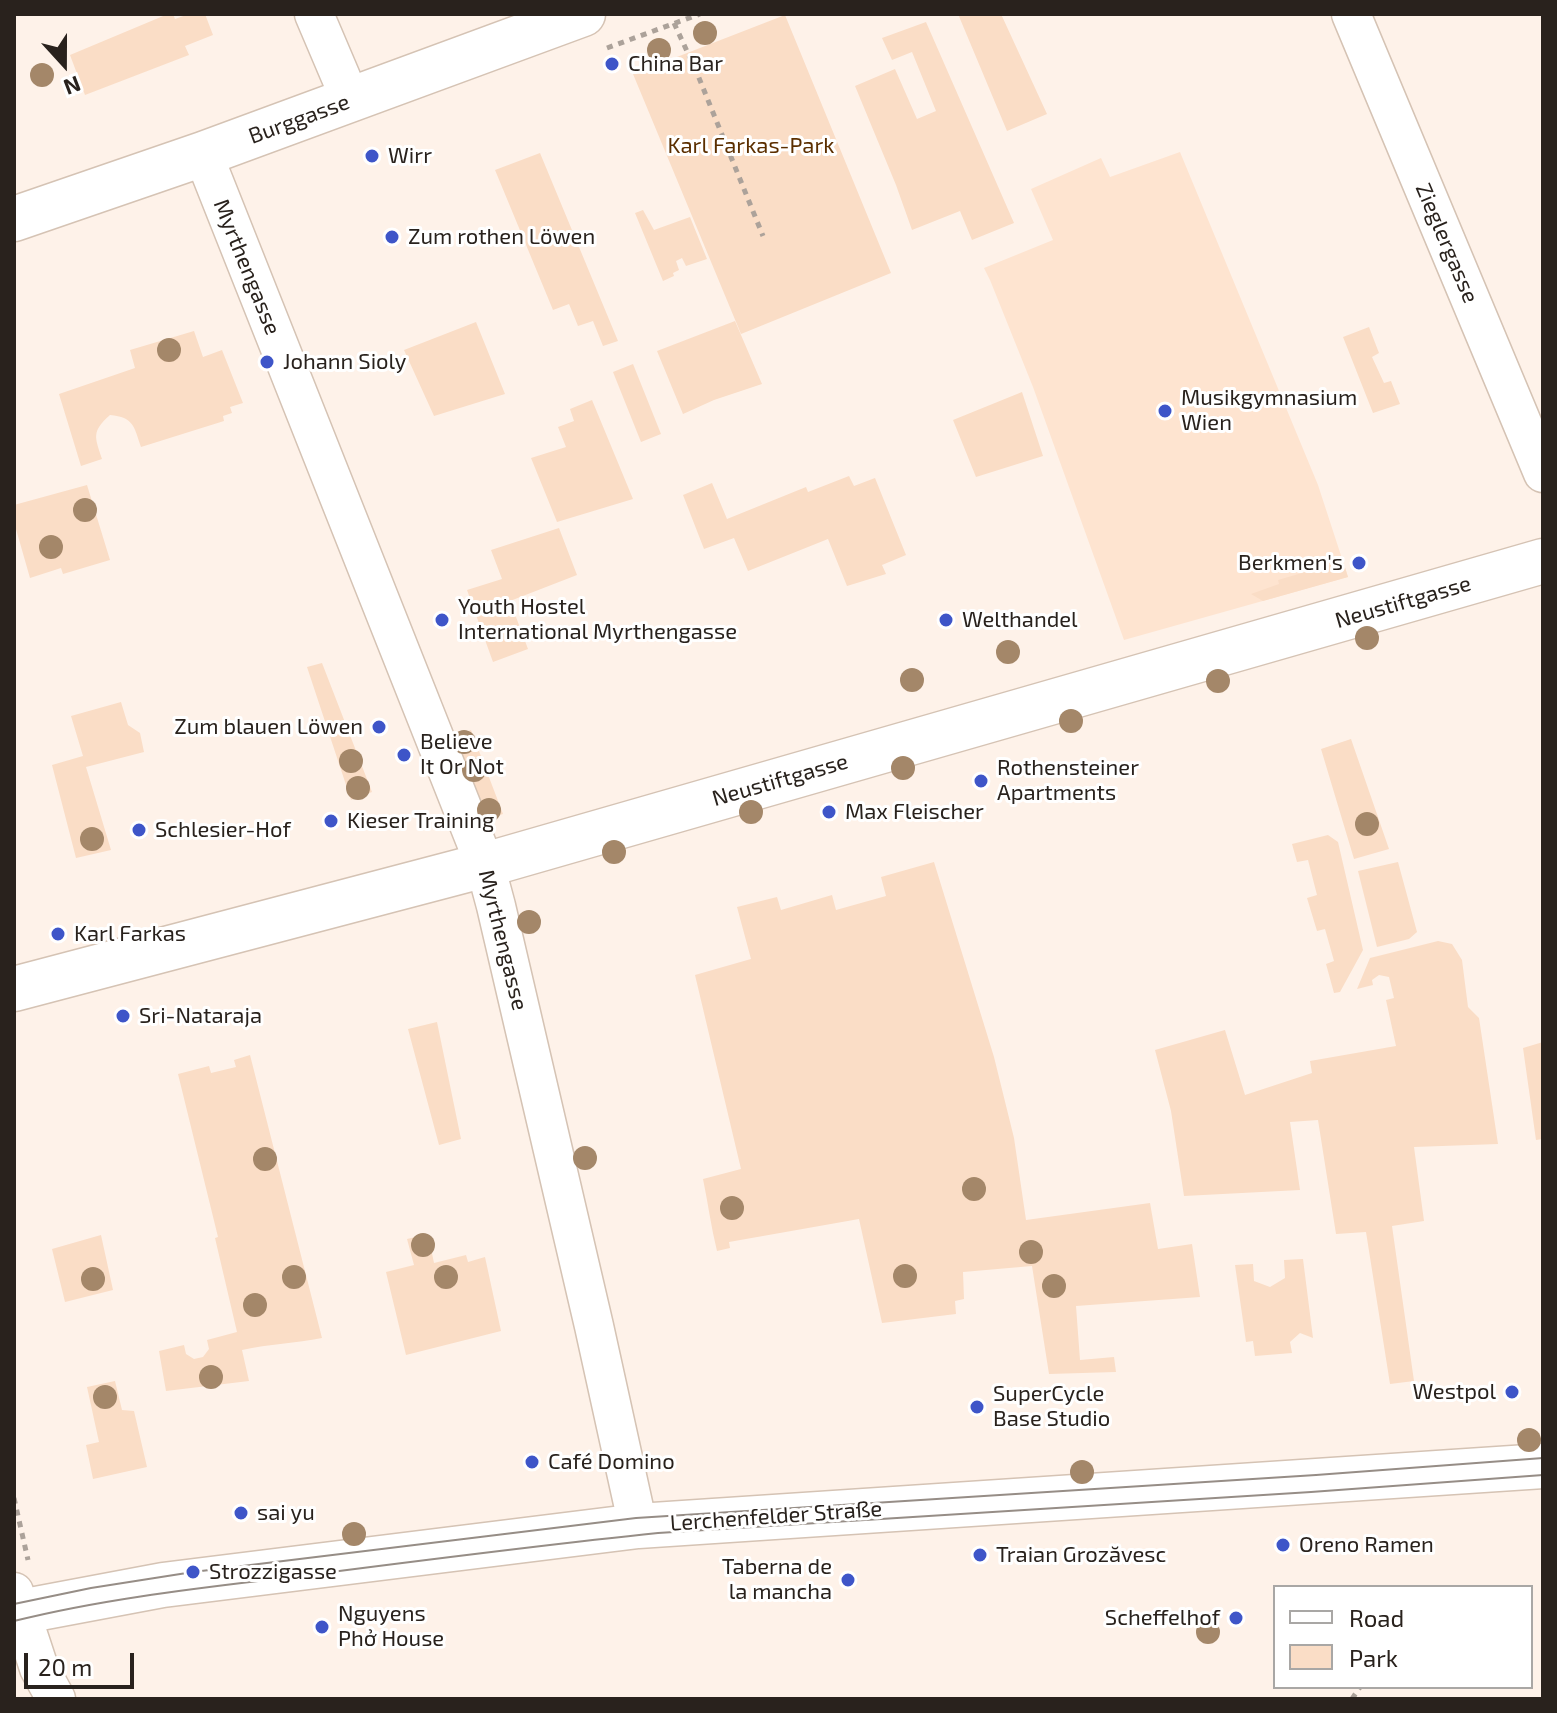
<!DOCTYPE html>
<html>
<head>
<meta charset="utf-8">
<style>
  body { margin:0 }
  #map { position:relative; width:1557px; height:1713px; overflow:hidden; background:#fef2e9; font-family:"Exo 2",sans-serif }
  canvas { display:block }
  .frame { position:absolute; inset:0; border:16px solid #29221d; pointer-events:none }
  .legend { position:absolute; left:1273px; top:1585px; width:260px; height:104px; box-sizing:border-box; background:#fff; border:2px solid #a9a7a5; margin:0; padding:10px 14px; list-style:none; font-size:24px; color:#29221d }
  .legend li { display:flex; align-items:center; gap:16px; height:40px }
  .legend b { width:40px; border:2px solid #a9a7a5 }
  .north { position:absolute; left:24px; top:24px; width:80px; height:80px; -webkit-text-stroke:6px #fff; paint-order:stroke; rotate:159deg; font-size:22px; font-weight:700; line-height:32px; text-align:center; color:#29221d }
  .north::after { content:''; display:block; margin:auto; width:28px; height:36px; background:#29221d; clip-path:polygon(50% 0,100% 100%,50% 72%,0 100%) }
  .scale { position:absolute; left:24px; top:1653px; width:110px; height:36px; box-sizing:border-box; border:4px solid #29221d; border-top:0; padding-left:10px; font-size:24px; line-height:28px; white-space:nowrap; color:#29221d; -webkit-text-stroke:6px #fff; paint-order:stroke }
</style>
</head>
<body>
<div id="map">
<canvas width="1557" height="1713"></canvas>
<div class="frame"></div>
<ul class="legend">
<li><b style="height:10px;background:#fff"></b>Road</li>
<li><b style="height:22px;background:#faddc6"></b>Park</li>
</ul>
<div class="north">N</div>
<div class="scale">20 m</div>
</div>
<script>
const g = document.querySelector('canvas').getContext('2d');
g.lineJoin = 'round';
function paint(path, color) { g.fillStyle = color; g.fill(path, 'evenodd'); }
function stroke(path, color, width, dash) { g.strokeStyle = color; g.lineWidth = width; g.lineCap = dash ? 'butt' : 'round'; g.setLineDash(dash || []); g.stroke(path); }
function write(font, color, halo, rows, align = 'center') {
  g.font = font + ' "Exo 2",sans-serif'; g.lineWidth = 6; g.setLineDash([]); g.textBaseline = 'middle'; g.strokeStyle = halo; g.fillStyle = color; for (const [text, x, y, turn = 0] of rows) {
    g.save(); g.translate(x, y); g.rotate((+turn || 0) * Math.PI / 180); g.textAlign = isNaN(turn) ? turn : align; if (halo) g.strokeText(text, 0, 0); g.fillText(text, 0, 0); g.restore();
  }
}
paint(new Path2D(`
  M1180 152 1318 485 1348 577 1124 640 1033 387 990 280 984 268 1053 240 1031 189 1101 158 1110 177Z`), '#fee4d0');
paint(new Path2D(`
  M168 14H173L175 19 189 14H205L213 35 185 46 189 55 85 95 70 55Z
  M958 14H1001L1047 114 1007 131Z
  M785 15 891 273 741 334 633 74Z
  M926 22 1014 223 972 240 960 211 912 230 896 185 855 86 895 69 917 119 936 111 912 52 892 60 882 38Z
  M540 153 618 341 603 346 593 321 578 326 569 304 553 310 495 170Z
  M643 210 654 230 690 217 707 259 686 266 682 258 676 261 679 270 673 273 674 276 663 281 635 213Z
  M735 321 762 384 714 400 683 414 657 351Z
  M476 322 505 394 434 416 404 350Z
  M1369 327 1379 353 1372 357 1384 383 1391 381 1400 404 1373 413 1343 337Z
  M194 331 203 357 222 350 243 403 230 407 232 413 223 416 224 421 141 447C134 427 134 417 110 415 91 432 95 437 102 459L81 466 59 394 135 368 130 350Z
  M633 364 661 434 641 442 613 372Z
  M1022 392 1043 456 976 477 953 420Z
  M592 400 633 499 557 522 531 458 566 447 558 427 574 421 570 409Z
  M849 476 854 486 875 478 906 555 882 565 886 574 847 586 828 539 748 571 734 538 704 549 683 495 712 483 727 519 806 487 808 492Z
  M87 485 110 560 63 574 61 568 30 578 14 522V505Z
  M559 528 577 575 510 601 528 649 493 662 467 590 502 579 491 550Z
  M1343 561 1348 577 1263 601 1251 594 1279 584 1278 580Z
  M322 663 372 792 351 800 307 667Z
  M121 702 128 725 140 733 144 752 86 767 111 850 76 858 52 765 83 756 71 716Z
  M471 730 503 814 484 820 452 736Z
  M1351 739 1389 849 1354 859 1321 749Z
  M1328 835 1338 842 1363 950 1340 992 1334 993 1326 964 1334 961 1325 929 1317 931 1307 898 1317 895 1308 860 1297 862 1292 844Z
  M934 862 994 1057 1014 1138 1026 1220 1150 1203 1158 1249 1192 1244 1200 1297 1076 1306 1080 1360 1114 1357 1116 1372 1049 1374 1032 1266 963 1272 964 1299 955 1301 956 1314 882 1323 859 1219 729 1242 730 1248 717 1251C711 1227 708 1203 703 1179L741 1169 695 975 751 959 737 907 777 897 781 910 832 895 836 910 886 896 881 877Z
  M1398 862 1417 932 1409 939 1377 947 1358 871Z
  M1438 941 1452 944 1462 960 1468 1007 1479 1018 1498 1144 1414 1147 1424 1221 1392 1226 1414 1381 1390 1384 1366 1232 1336 1234 1318 1120 1290 1122 1300 1190 1184 1196 1171 1111 1155 1050 1225 1030 1245 1095 1312 1073 1310 1061 1396 1046 1386 1000 1394 998 1389 977 1379 975 1372 980 1373 985 1357 989 1370 958Z
  M437 1022 461 1139 439 1145 408 1029Z
  M1543 1042V1139L1536 1140 1523 1048Z
  M250 1055 322 1338C296 1343 269 1344 242 1350L249 1381 166 1391 159 1351 184 1345 186 1354 194 1359 203 1357 209 1349 207 1340 237 1332 215 1238 218 1237 178 1074 209 1066 211 1073 236 1067 234 1060Z
  M428 1234 434 1263 466 1255 468 1262 485 1257 501 1331 406 1355 386 1272 414 1265 407 1239Z
  M101 1235 113 1290 65 1302 52 1249Z
  M1303 1259 1313 1338 1300 1333 1290 1342 1292 1353 1255 1356 1253 1341 1246 1342 1235 1265 1253 1264 1254 1281 1270 1287 1285 1278 1284 1260Z
  M115 1381 122 1410 134 1411 147 1467 93 1479 86 1445 99 1442 87 1387Z`), '#faddc6');
const street = new Path2D(`
  M314 14 351 101
  M1351 14 1543 473
  M203 154 485 865 496 906 594 1326 638 1526
  M14 1592 39 1668 56 1699`);
const secondary = new Path2D(`
  M14 219 203 154 583 14
  M14 989 485 865 1543 561
  M14 1613 163 1585 638 1526 1543 1466`);
stroke(street, '#d5c3b4', 41);
stroke(secondary, '#d5c3b4', 47);
stroke(new Path2D(`
  M674 23 697 73 763 236
  M607 48 700 14
  M14 1498 28 1560
  M1352 1699 1360 1687`), '#aca29a', 5, [6, 6]);
stroke(street, '#fff', 38);
stroke(secondary, '#fff', 44);
stroke(new Path2D(`
  M14 1604 91 1588 193 1572 636 1518 1316 1475 1543 1458
  M14 1621C110 1597 210 1587 308 1575 425 1560 541 1545 658 1533L1311 1492 1543 1475`), '#968d86', 2);
g.fillStyle = '#a48769';
for (const [x, y] of [
  [705,33],
  [659,50],
  [42,75],
  [169,350],
  [85,510],
  [51,547],
  [1367,638],
  [1008,652],
  [912,680],
  [1218,681],
  [1071,721],
  [464,742],
  [351,761],
  [903,768],
  [474,770],
  [358,788],
  [489,810],
  [751,812],
  [1367,824],
  [92,839],
  [614,852],
  [529,922],
  [585,1158],
  [265,1159],
  [974,1189],
  [732,1208],
  [423,1245],
  [1031,1252],
  [905,1276],
  [294,1277],
  [446,1277],
  [93,1279],
  [1054,1286],
  [255,1305],
  [211,1377],
  [105,1397],
  [1529,1440],
  [1082,1472],
  [354,1534],
  [1208,1632]
]) { g.beginPath(); g.arc(x, y, 12, 0, 2 * Math.PI); g.fill(); }
for (const [x, y, r, color] of [
  [612,64,8,"#3e55c8"],
  [372,156,8,"#3e55c8"],
  [392,237,8,"#3e55c8"],
  [267,362,8,"#3e55c8"],
  [1165,411,8,"#3e55c8"],
  [1359,563,8,"#3e55c8"],
  [442,620,8,"#3e55c8"],
  [946,620,8,"#3e55c8"],
  [379,727,8,"#3e55c8"],
  [404,755,8,"#3e55c8"],
  [981,781,8,"#3e55c8"],
  [829,812,8,"#3e55c8"],
  [331,821,8,"#3e55c8"],
  [139,830,8,"#3e55c8"],
  [58,934,8,"#3e55c8"],
  [123,1016,8,"#3e55c8"],
  [1512,1392,8,"#3e55c8"],
  [977,1407,8,"#3e55c8"],
  [532,1462,8,"#3e55c8"],
  [241,1513,8,"#3e55c8"],
  [1283,1545,8,"#3e55c8"],
  [980,1555,8,"#3e55c8"],
  [193,1572,8,"#3e55c8"],
  [848,1580,8,"#3e55c8"],
  [1236,1618,8,"#3e55c8"],
  [322,1627,8,"#3e55c8"]
]) { const dot = new Path2D(); dot.arc(x, y, r, 0, 2 * Math.PI); g.fillStyle = color; g.fill(dot); stroke(dot, '#fff', 3); }
write('22px', '#29221d', '#fff', [
  ["China Bar",628,64],
  ["Wirr",388,156],
  ["Zum rothen Löwen",408,237],
  ["Johann Sioly",283,362],
  ["Musikgymnasium",1181,398],
  ["Wien",1181,423],
  ["Berkmen's",1343,563,"right"],
  ["Youth Hostel",458,607],
  ["International Myrthengasse",458,632],
  ["Welthandel",962,620],
  ["Zum blauen Löwen",363,727,"right"],
  ["Believe",420,742],
  ["It Or Not",420,767],
  ["Rothensteiner",997,768],
  ["Apartments",997,793],
  ["Max Fleischer",845,812],
  ["Kieser Training",347,821],
  ["Schlesier-Hof",155,830],
  ["Karl Farkas",74,934],
  ["Sri-Nataraja",139,1016],
  ["Westpol",1496,1392,"right"],
  ["SuperCycle",993,1394],
  ["Base Studio",993,1419],
  ["Café Domino",548,1462],
  ["sai yu",257,1513],
  ["Oreno Ramen",1299,1545],
  ["Traian Grozăvesc",996,1555],
  ["Taberna de",832,1567,"right"],
  ["la mancha",832,1592,"right"],
  ["Strozzigasse",209,1572],
  ["Nguyens",338,1614],
  ["Phở House",338,1639],
  ["Scheffelhof",1220,1618,"right"]
], 'left');
write('22px', '#29221d', '#fff', [
  ["Burggasse",299,119,-20],
  ["Zieglergasse",1447,243,67],
  ["Myrthengasse",247,267,68],
  ["Neustiftgasse",1403,602,-16],
  ["Neustiftgasse",780,780,-16],
  ["Myrthengasse",503,940,76],
  ["Lerchenfelder Straße",776,1516,-4]
]);
write('22px', '#5b2f00', '#fff', [
  ["Karl Farkas-Park",751,146]
]);
</script>
</body>
</html>
